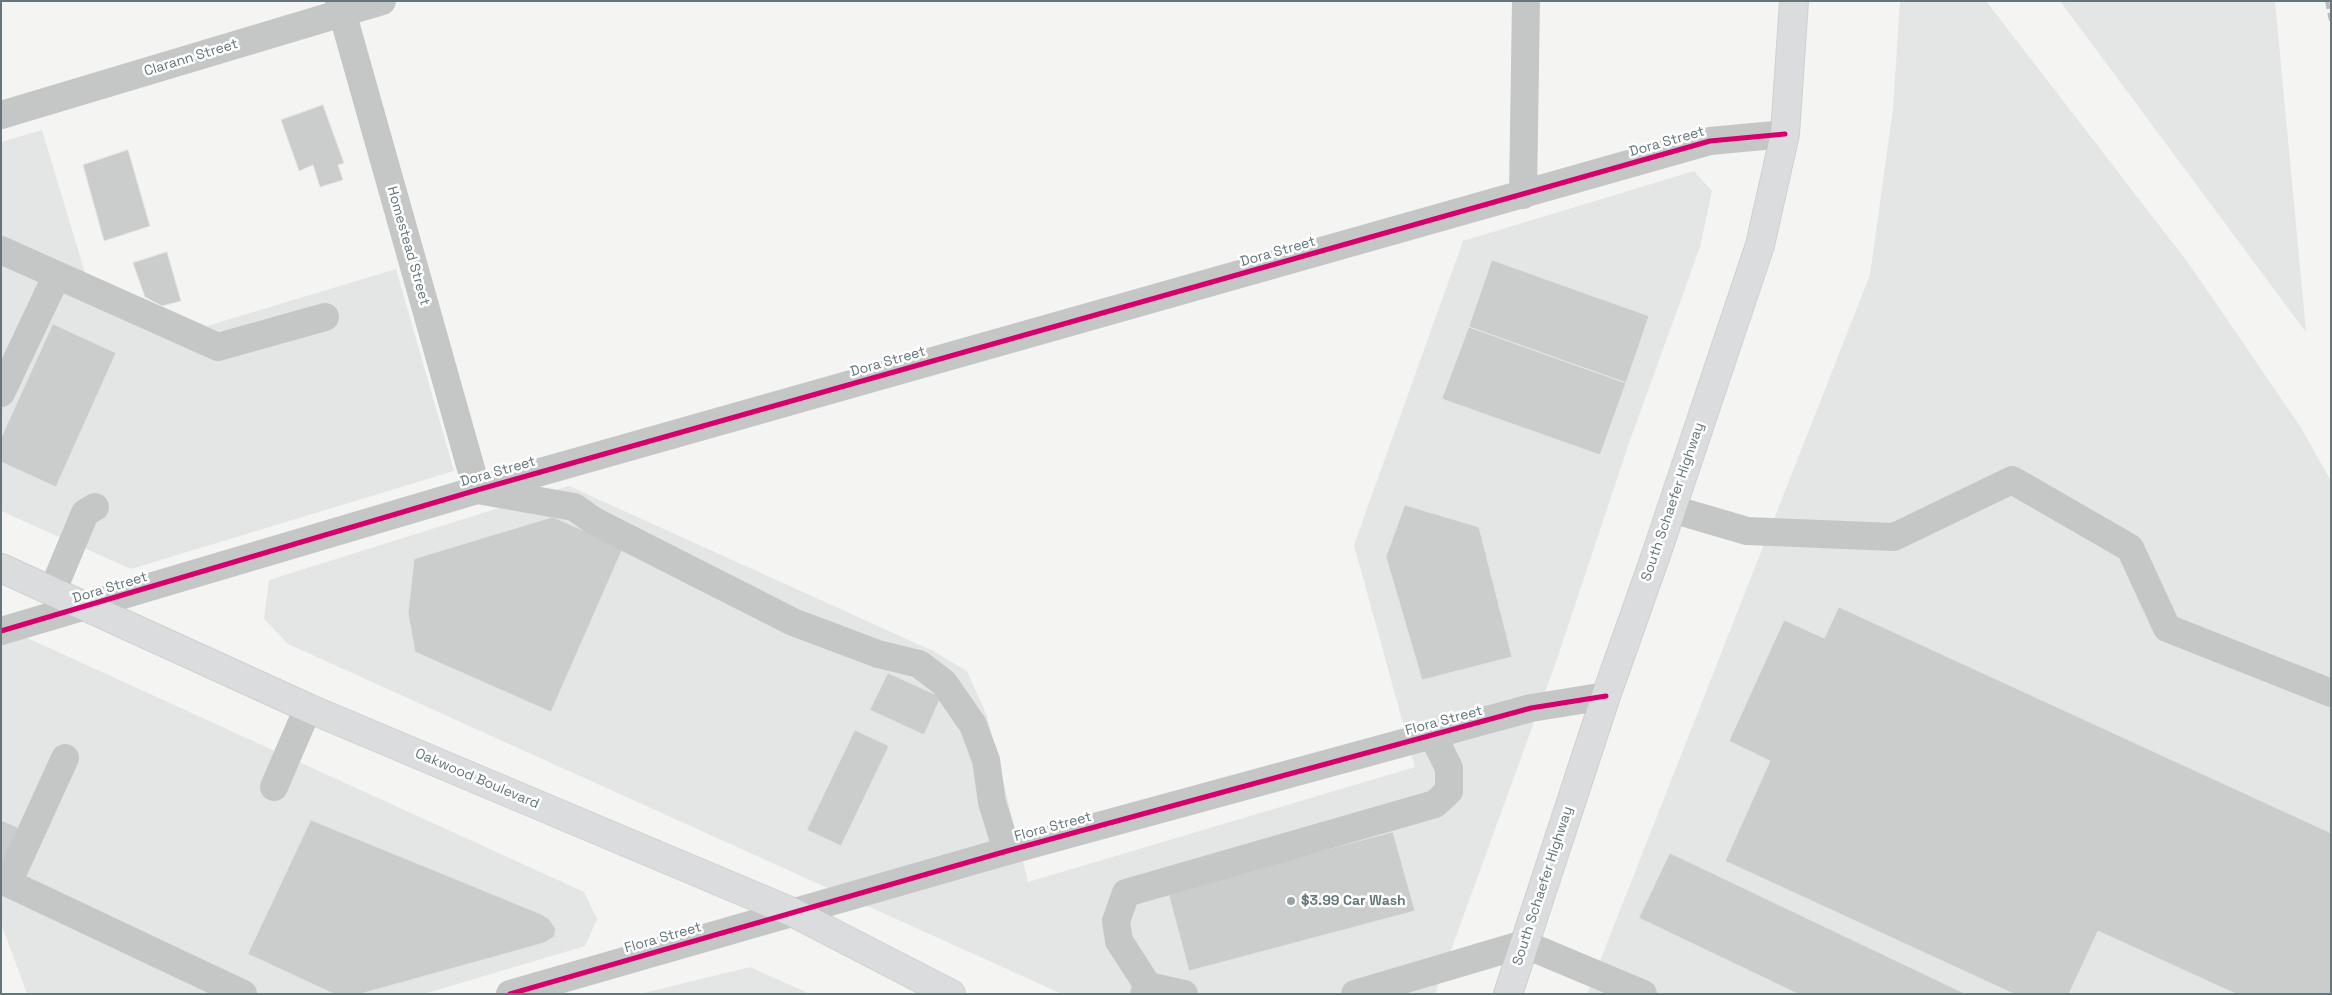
<!DOCTYPE html>
<html>
<head>
<meta charset="utf-8">
<style>
  body { margin:0 }
  #map { position:relative; width:2332px; height:995px; overflow:hidden; background:#f4f4f3; font-family:"Space Grotesk",sans-serif }
  canvas { display:block }
  .frame { position:absolute; inset:0; border:2px solid #63767a; pointer-events:none }
</style>
</head>
<body>
<div id="map">
<canvas width="2332" height="995"></canvas>
<div class="frame"></div>
</div>
<script>
const g = document.querySelector('canvas').getContext('2d');
g.lineJoin = 'round';
function paint(path, color) { g.fillStyle = color; g.fill(path, 'evenodd'); }
function stroke(path, color, width, dash) { g.strokeStyle = color; g.lineWidth = width; g.lineCap = dash ? 'butt' : 'round'; g.setLineDash(dash || []); g.stroke(path); }
function write(font, color, halo, rows, align = 'center') {
  g.font = font + ' "Space Grotesk",sans-serif'; g.lineWidth = 5; g.setLineDash([]); g.textBaseline = 'middle'; g.strokeStyle = halo; g.fillStyle = color; for (const [text, x, y, turn = 0] of rows) {
    g.save(); g.translate(x, y); g.rotate((+turn || 0) * Math.PI / 180); g.textAlign = isNaN(turn) ? turn : align; if (halo) g.strokeText(text, 0, 0); g.fillText(text, 0, 0); g.restore();
  }
}
paint(new Path2D(`
  M1900 1H1986L2189 264 2300 426 2331 481V994H1587L1870 275 1893 109Z
  M2060 1H2275L2306 331H2305Z
  M42 130 85 273 207 326 396 269 454 471 131 569 1 511V142Z
  M1694 171 1712 191 1700 247 1629 443 1557 659 1435 994H1062L288 644 264 619 269 580 569 486 933 651 967 671 987 716 1028 882 1415 767 1354 545 1463 241Z
  M1 626 584 892 597 919 585 946 424 994H27L1 923Z
  M750 967 810 994H640Z`), '#e4e5e5');
const building = new Path2D(`
  M323 105 344 163 338 165 343 180 320 187 313 165 299 171 281 120Z
  M128 150 150 226 104 241 83 165Z
  M167 252 181 301 162 306 145 297 133 263Z
  M1492 260 1649 316 1626 383 1469 327Z
  M53 324 116 353 56 487 1 462V438Z
  M1469 327 1626 383 1600 455 1442 399Z
  M1405 505 1479 527 1512 657 1422 680 1386 557Z
  M553 517 623 548 551 712 415 652 408 613 414 559Z
  M1839 607 2331 833V994H2236L2098 931 2069 994H2014L1725 861 1770 761 1729 741 1784 620 1824 638Z
  M888 673 941 697 924 735 870 710Z
  M855 730 889 746 841 846 807 830Z
  M1 820 21 829 1 867Z
  M311 820 541 914 549 919 556 929 554 937 544 943 360 994H334L248 954Z
  M1393 832 1415 911 1189 971 1168 892Z
  M1670 853 1966 994H1798L1639 918Z`);
paint(building, '#cbcccc');
stroke(building, '#e4e4e3', 1);
const major = new Path2D(`
  M1 568 308 708 792 912 951 994
  M1508 994 1606 696 1657 552 1760 245 1785 134 1794 1`);
stroke(major, '#cfd0d0', 30);
stroke(new Path2D(`
  M339 1 477 490 574 507 594 521 793 622 878 654 919 664 944 683 973 725 986 760 992 802 1007 851
  M1 115 382 1
  M1523 195 1526 1
  M1 250 218 347 325 317
  M1 393 57 275
  M1672 509 1747 531 1894 537 2012 480 2130 548 2167 628 2331 693
  M52 592 85 513 95 507
  M1 631 477 490 1710 141 1785 134
  M65 758 8 883 243 994
  M274 787 308 708
  M1148 986 1119 941 1116 921 1126 893 1435 804 1449 791V768L1433 736
  M510 994 1007 851 1531 708 1606 696
  M1144 994 1148 986 1184 994
  M1355 994 1524 944 1643 994`), '#c5c7c7', 28);
stroke(major, '#dbdcdd', 28);
stroke(new Path2D(`
  M2327 1 2331 21`), '#bbbdbd', 4, [8, 4]);
stroke(new Path2D(`
  M1 631 477 490 1710 141 1785 134
  M510 994 1007 851 1531 708 1606 696`), '#d6006c', 5);
for (const [x, y, r, color] of [
  [1291,901,5,"#96a2a4"]
]) { const dot = new Path2D(); dot.arc(x, y, r, 0, 2 * Math.PI); g.fillStyle = color; g.fill(dot); stroke(dot, '#fff', 2); }
write('14px', '#63767a', '#fff', [
  ["Clarann Street",191,58,-17],
  ["Dora Street",1667,142,-16],
  ["Homestead Street",408,246,74],
  ["Dora Street",1278,252,-16],
  ["Dora Street",888,362,-16],
  ["Dora Street",498,472,-16],
  ["South Schaefer Highway",1673,502,-71],
  ["Dora Street",110,588,-17],
  ["Flora Street",1444,721,-15],
  ["Oakwood Boulevard",477,779,23],
  ["Flora Street",1053,827,-15],
  ["South Schaefer Highway",1543,886,-72],
  ["Flora Street",663,938,-16]
]);
write('bold 14px', '#63767a', '#fff', [
  ["$3.99 Car Wash",1301,901]
], 'left');
</script>
</body>
</html>
